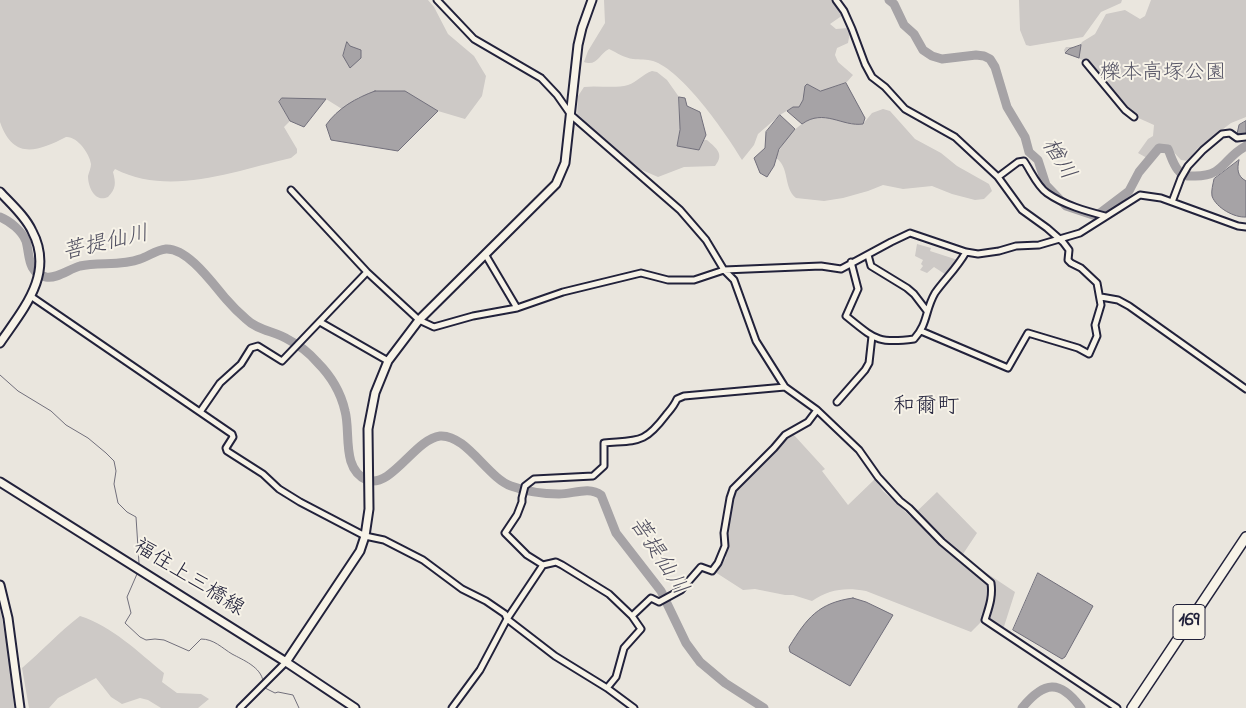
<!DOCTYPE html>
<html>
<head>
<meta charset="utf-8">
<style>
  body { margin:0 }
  canvas { display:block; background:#eae6de }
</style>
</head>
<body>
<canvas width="1246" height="708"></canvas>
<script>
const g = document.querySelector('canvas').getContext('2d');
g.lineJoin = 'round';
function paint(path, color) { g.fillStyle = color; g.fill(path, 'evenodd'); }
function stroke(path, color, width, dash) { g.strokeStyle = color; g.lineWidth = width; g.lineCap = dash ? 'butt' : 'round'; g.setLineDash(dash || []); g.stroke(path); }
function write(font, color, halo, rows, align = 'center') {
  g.font = font + ' "Indie Flower","Klee One",sans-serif'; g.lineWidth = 4; g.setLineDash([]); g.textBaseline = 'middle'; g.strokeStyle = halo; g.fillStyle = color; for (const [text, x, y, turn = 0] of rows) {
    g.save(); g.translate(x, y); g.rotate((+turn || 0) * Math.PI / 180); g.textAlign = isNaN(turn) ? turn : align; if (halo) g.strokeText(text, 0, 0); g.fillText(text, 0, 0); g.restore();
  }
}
paint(new Path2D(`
  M0 0H428L434 7 448 34 474 56 486 76 482 96 465 119 438 111 404 91 359 97 342 109 326 99 282 98 279 103 290 121 284 127 297 149V153L291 158C234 171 170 197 115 169L113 172C116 183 116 189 108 197 95 203 88 187 88 176 89 172 91 168 91 164 90 154 77 136 66 137 37 152 13 160 0 122Z
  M604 0H832L843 15 830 24 836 29 848 28 850 32 848 43 837 48 835 55 838 62 853 75 846 83 820 91 807 84 803 100 799 107H793L780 115 758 134 754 145 742 160C726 133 682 70 653 61 647 59 640 60 633 59 625 58 617 53 609 49 599 54 597 67 584 62L588 51 605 23Z
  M1019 0H1122L1121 3 1101 12 1083 37 1030 46 1026 45 1020 30Z
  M1151 0H1246V117L1231 123 1197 149 1188 161 1181 160 1168 146H1155L1147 158 1138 153 1148 139 1153 136 1154 125 1134 116 1123 106 1085 61 1065 53 1064 50 1066 47H1079L1082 42 1095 34 1106 14 1125 10 1140 19 1145 16Z
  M652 71 657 72 667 80 679 97 680 130 677 146 699 150 703 140H707C716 148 725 154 715 166L684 167 658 177 635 167 577 117 578 96 584 87C598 85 614 89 628 85 637 82 643 74 652 71Z
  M883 109 890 111 915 139 941 153 957 166 989 184 992 191 984 199 975 200 952 194 932 186 903 189 883 185 868 191 843 198 824 201 796 198C783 188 790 167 776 158 784 137 804 114 829 117 842 119 850 126 863 124L872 113Z
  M917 244 931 248 930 251 961 261 948 276 934 267 927 273 920 270 923 266 921 264 923 260 915 256Z
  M793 434 825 469 822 471 848 505 875 479 883 491 911 517 937 492 977 533 963 554 979 568 1015 592 1001 636 981 622 971 632 866 591C846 587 829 589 812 601L793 595H785L755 589 743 590 715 572 726 558 725 546 734 495 741 485 769 458 786 438Z
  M0 608 11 669 14 708H0Z
  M80 616C112 626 138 652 164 673L162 682 177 693 201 694 209 699 198 708H161L148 700 140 698 122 704 111 697 96 678 58 698 49 708H29L22 668C42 651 59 632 80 616Z`), '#cdc9c6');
const water = new Path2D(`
  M347 42 350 46 361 50V58L350 68 343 56Z
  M1081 45 1079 58 1065 53 1069 49Z
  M846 83 865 118 863 124C842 127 824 108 802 124L787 111 793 107H799L803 100 805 86 807 84 820 91Z
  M375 91H405L438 111 398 151 331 140 326 125C338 108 356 98 375 91Z
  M679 97 685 98 687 106 700 112 706 135 699 150 677 146 680 130Z
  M282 98 326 99 304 127 290 121 279 102Z
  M780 115 795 129 779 149 774 166 767 177 760 173 754 158 765 148 766 132Z
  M1246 121V135L1237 134 1239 125Z
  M1239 160C1237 169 1237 176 1246 181V217C1235 218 1216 208 1212 196 1211 191 1213 184 1214 179Z
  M1038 573 1093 606 1065 657 1062 659 1013 630Z
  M853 598 866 602 893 615 850 686 790 652 789 647C807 618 818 603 853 598Z`);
paint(water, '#a6a3a6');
stroke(water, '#716f7b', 1);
stroke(new Path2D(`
  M0 375 18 391 51 411 66 425 88 438 106 453 114 461 116 471 114 484 118 503 127 512 136 517 139 563
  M137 574 127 597 131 613 125 623 140 637 146 640 155 639 164 640 189 651 201 639C214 639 222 648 232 654 243 660 261 667 263 681
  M265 688 275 693 278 692 293 695 299 708`), '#716f7b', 1);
stroke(new Path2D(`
  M889 0 894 4 904 25 914 34 923 50 932 56 942 59 976 55 984 56 990 59 995 67 1007 107 1025 137 1029 152 1038 160 1046 185 1066 206 1096 216 1129 191 1139 172 1159 148 1168 149C1171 156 1173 164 1178 170 1183 177 1188 176 1195 176 1225 176 1223 158 1246 146
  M0 217C10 221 22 231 26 241 30 255 27 273 46 277 57 279 69 269 80 266 99 262 122 266 140 259 149 256 156 250 166 249 188 248 213 284 226 299 232 306 239 313 246 319 258 331 275 331 289 340 299 345 310 354 317 362 330 375 341 393 345 411 351 432 341 469 367 480 391 489 415 439 440 436 466 434 488 478 511 486 525 491 544 494 559 494 573 494 589 486 601 495L616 533 661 591 686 643 700 662 725 683 764 708
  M1022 708C1044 681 1060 679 1081 708`), '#a6a3a6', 9);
const street = new Path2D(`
  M437 0 474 39 541 78 557 95 571 115 680 210 706 240 724 270 734 280 756 341 785 387 817 410 859 450 878 477 900 501 909 508 942 542 991 583C993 597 989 607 985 620L1117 708
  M836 0 844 11 852 29 865 64 872 77 885 87 905 109 955 137 998 177 1018 162 1024 161C1031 171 1037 186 1047 193 1064 205 1086 211 1105 216
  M1086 63 1125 110 1134 117
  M291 190 367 272 419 320 434 327 473 316 517 308 563 292 641 273 668 280H694L724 270 821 266 841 269 891 242 910 233 966 252 978 254 999 251 1016 246 1039 245 1080 233 1140 195 1161 198 1238 226 1246 227
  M1172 202 1181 178 1188 166 1203 150 1222 134 1230 133 1237 138 1246 137
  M485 254 517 308
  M868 255 871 266 907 288 914 294 927 311
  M851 262 858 289 846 316C875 339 877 344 914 339 928 324 925 310 935 293 945 279 957 268 966 252
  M32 297 232 434 233 437 226 448 227 451 263 474 279 489 300 502 365 536 384 540 423 560 462 589 486 601 505 614 507 619 555 656 607 688 634 708
  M1101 297 1118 300 1129 306 1246 389
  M320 322 388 361
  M921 331 1008 368 1028 333 1078 348 1089 354 1097 336 1095 325 1101 305 1097 283 1081 268 1071 263 1068 260 1069 250 1063 242 1047 228 1022 210 998 177
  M837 402 865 370 869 363 872 336
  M200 412 220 383 241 364 251 348 258 346 282 361 367 272
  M543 565 527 555 505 533 517 515 522 502V498L525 486 534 479 593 476 604 466V443C639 440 644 444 666 415 671 409 674 406 677 399L684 396 785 387
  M632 616 651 598 659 602 681 590 701 567 712 571 718 563 725 546 724 533 730 498 733 489 774 448 785 435 808 422 817 410
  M240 708 286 662
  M452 708 480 670 507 619 543 565 556 562 562 565 609 594 632 616 641 629 624 648 616 677 607 688`);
const secondary = new Path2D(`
  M0 192C11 204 25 216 32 231 55 274 23 309 0 343
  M0 482 286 662 355 708
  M0 585 8 618 20 708
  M286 662 360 551 365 536 369 509 368 429 375 393 388 361 419 320 556 184 565 163 578 45 582 28 592 0`);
const highway = new Path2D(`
  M1132 708 1246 537`);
stroke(street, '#22223b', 9);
stroke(secondary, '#22223b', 11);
stroke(highway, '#22223b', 12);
stroke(street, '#f7f3e8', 5);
stroke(secondary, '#f7f3e8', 7);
stroke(highway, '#f7f3e8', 9);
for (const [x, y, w] of [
  [1189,622,32]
]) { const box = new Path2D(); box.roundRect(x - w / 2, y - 17.5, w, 35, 4); g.fillStyle = '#f7f3e8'; g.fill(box); stroke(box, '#22223b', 1); }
write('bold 20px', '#22223b', null, [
  ["169",1189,622]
]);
write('21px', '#555465', '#f7f3e8', [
  ["櫟本高塚公園",1163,75]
]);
write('21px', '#22223b', '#f7f3e8', [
  ["福住上三橋線",188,579,32]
]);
write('italic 22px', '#504f60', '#f7f3e8', [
  ["楢川",1057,160,59],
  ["菩提仙川",106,245,-13],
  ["菩提仙川",657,557,57]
]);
write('22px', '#22223b', '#f7f3e8', [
  ["和爾町",926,408]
]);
</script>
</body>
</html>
